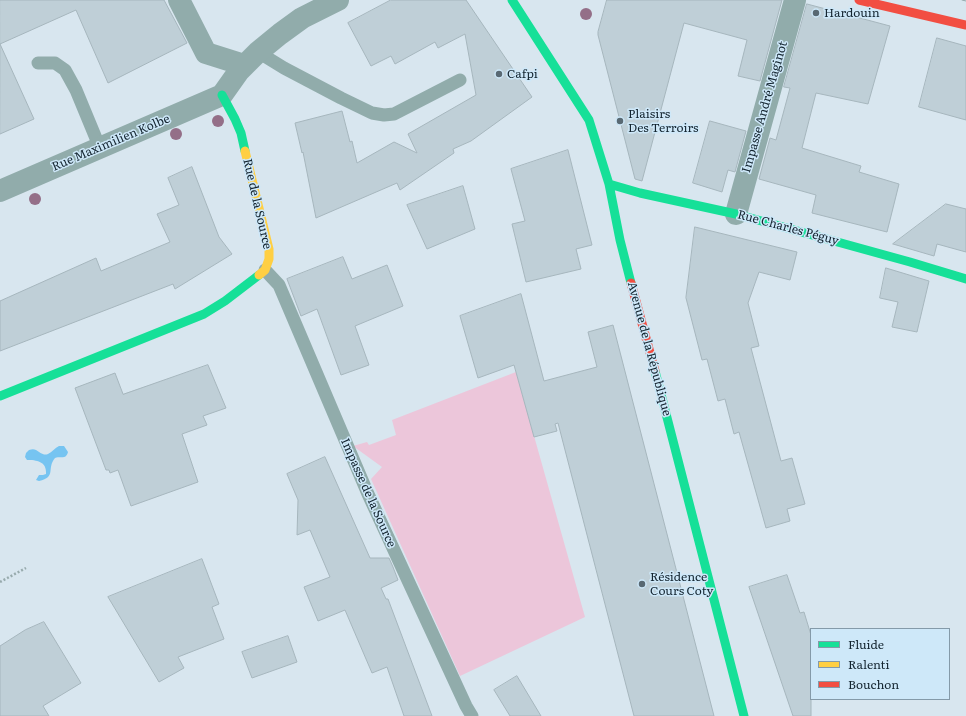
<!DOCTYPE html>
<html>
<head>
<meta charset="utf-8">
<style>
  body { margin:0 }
  #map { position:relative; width:966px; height:716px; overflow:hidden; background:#d8e6ef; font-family:Literata,serif }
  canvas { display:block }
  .legend { position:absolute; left:810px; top:628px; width:140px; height:72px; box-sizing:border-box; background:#cee8f9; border:1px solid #849aa9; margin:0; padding:5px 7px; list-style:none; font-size:12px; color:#142530 }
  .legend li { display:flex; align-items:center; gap:8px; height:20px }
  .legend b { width:20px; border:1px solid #849aa9 }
</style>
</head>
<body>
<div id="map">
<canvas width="966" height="716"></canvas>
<ul class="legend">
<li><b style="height:5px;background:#16e098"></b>Fluide</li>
<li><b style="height:5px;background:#ffcf43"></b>Ralenti</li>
<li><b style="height:5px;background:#f24e42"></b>Bouchon</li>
</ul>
</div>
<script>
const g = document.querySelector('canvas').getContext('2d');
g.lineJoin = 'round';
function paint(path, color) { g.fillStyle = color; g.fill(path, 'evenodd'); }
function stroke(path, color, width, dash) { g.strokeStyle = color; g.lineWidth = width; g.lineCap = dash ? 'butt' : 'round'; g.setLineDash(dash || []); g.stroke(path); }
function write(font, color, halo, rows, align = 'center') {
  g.font = font + ' Literata,serif'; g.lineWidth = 3; g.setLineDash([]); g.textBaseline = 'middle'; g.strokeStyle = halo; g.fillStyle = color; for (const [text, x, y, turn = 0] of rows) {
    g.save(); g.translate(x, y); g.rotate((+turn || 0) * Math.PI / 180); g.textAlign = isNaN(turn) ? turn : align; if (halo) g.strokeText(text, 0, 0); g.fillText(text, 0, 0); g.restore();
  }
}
paint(new Path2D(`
  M516 372 585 617 460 676 371 479 382 467 353 446 367 442 369 445 396 435 392 420Z`), '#ecc6da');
paint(new Path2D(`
  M59 446H64L68 452C66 460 61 456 55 458 46 469 57 477 39 481L36 480 39 475H43L46 474C47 461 36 460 27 460L25 457 26 453 29 450C32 449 34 449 36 450 40 452 43 456 48 454 52 452 55 448 59 446Z`), '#76c4f1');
const building = new Path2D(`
  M0 0H164L187 43 108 83 76 10 0 44Z
  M391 0H466L532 97 471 141 453 149 454 153 400 190 397 183 316 218 303 152 302 153 295 123 342 111 350 142 352 141 357 163 394 142 417 153 408 134 476 95 465 34 438 48 435 42 395 64 391 56 371 66 348 23Z
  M607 0H782L760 81 738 76 747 40 684 23 642 181 635 179 598 35V32Z
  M807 4 890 26 868 104 816 93 802 148 861 166 859 172 899 184 887 232 812 213 816 195 759 179 770 138 776 140 790 88 784 87Z
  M937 38 966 46V120L919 107Z
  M0 44 34 119 0 134Z
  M710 121 746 131 735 172 728 170 722 192 693 183Z
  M568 150 592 245 576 249 581 269 526 282 512 224 525 221 511 169Z
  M192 167 219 237 232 254 175 289 173 284 0 351V301L96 258 101 271 170 242 157 214 179 205 168 178Z
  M463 186 475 229 427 249 407 205Z
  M946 204 966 209V252L937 244 934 256 893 244Z
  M695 227 797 252 790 280 759 272 748 303 759 346 751 348 781 461 792 458 805 504 787 509 790 521 766 528 739 432 734 434 725 399 718 401 707 359 702 360 686 298Z
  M343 257 352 279 387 265 403 306 355 326 369 365 341 375 317 309 301 316 287 279Z
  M886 268 929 281 917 332 892 327 898 302 880 298Z
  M521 294 544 381 597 367 588 332 613 325 714 716H634L558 423 555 424 557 431 534 437 514 365 478 378 460 316Z
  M208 365 226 408 203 416 207 425 182 434 198 482 131 506 118 470 110 473 109 470H106L75 388 115 373 123 394Z
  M325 457 370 558H389L393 567 398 580 381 588 386 599H388L432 716H404L387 667 372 673 345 610 318 621 304 587 330 577 310 530 297 535 298 500 287 474Z
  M202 559 219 604 212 607 224 639 178 657 184 668 159 682 108 597Z
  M787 575 800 613 804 612 811 635V716H793L749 587Z
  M44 622 81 683 43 706 49 716H0V646L25 630Z
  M288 636 297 662 252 678 242 652Z
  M517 676 541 716H510L494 690Z`);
paint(building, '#bfcfd7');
stroke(building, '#a6b6bd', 1);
stroke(new Path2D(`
  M0 582 26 568`), '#97aaac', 2.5, [2, 2]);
stroke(new Path2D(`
  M258 52 284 68 341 98 372 113 384 115 394 114 460 80
  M38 63H55L65 70 76 90 100 148
  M265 270 279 285 368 494 466 706 472 716`), '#91acab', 13);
stroke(new Path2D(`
  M179 0 206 53 244 65
  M0 191 222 95 239 71 258 52 280 34 302 18 338 0
  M736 214 795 0`), '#91acab', 22);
stroke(new Path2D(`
  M512 0 589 120 609 184 620 240 631 283
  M222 95 235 119 241 133 245 151
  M609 184 640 193 736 214 910 262 966 279
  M655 371 744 716
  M0 396 204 314 225 301 259 275`), '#16e098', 9);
stroke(new Path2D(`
  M245 151 269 249V259L265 270 259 275`), '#ffcf43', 9);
stroke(new Path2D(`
  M859 0 966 25
  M631 283 655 371`), '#f24e42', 9);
stroke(new Path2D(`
  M962 0 966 1`), '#94a9ab', 1);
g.fillStyle = '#946f88';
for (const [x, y] of [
  [586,14],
  [218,121],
  [176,134],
  [35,199]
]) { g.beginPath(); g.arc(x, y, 6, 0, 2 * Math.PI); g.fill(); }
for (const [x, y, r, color] of [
  [816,13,4,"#596973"],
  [499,74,4,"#596973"],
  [620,121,4,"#596973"],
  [642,584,4,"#596973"]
]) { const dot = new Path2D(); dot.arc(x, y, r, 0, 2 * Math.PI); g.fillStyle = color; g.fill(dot); stroke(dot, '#cee8f9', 1.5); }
write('12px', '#142530', '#cee8f9', [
  ["Hardouin",824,13],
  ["Cafpi",507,74],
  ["Plaisirs",628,114],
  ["Des Terroirs",628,128],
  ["Résidence",650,577],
  ["Cours Coty",650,591]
], 'left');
write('12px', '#142530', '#cee8f9', [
  ["Impasse André Maginot",765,107,-74],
  ["Rue Maximilien Kolbe",111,143,-23],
  ["Rue de la Source",257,204,77],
  ["Rue Charles Péguy",788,228,15],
  ["Avenue de la République",649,349,75],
  ["Impasse de la Source",368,493,66]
]);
</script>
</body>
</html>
